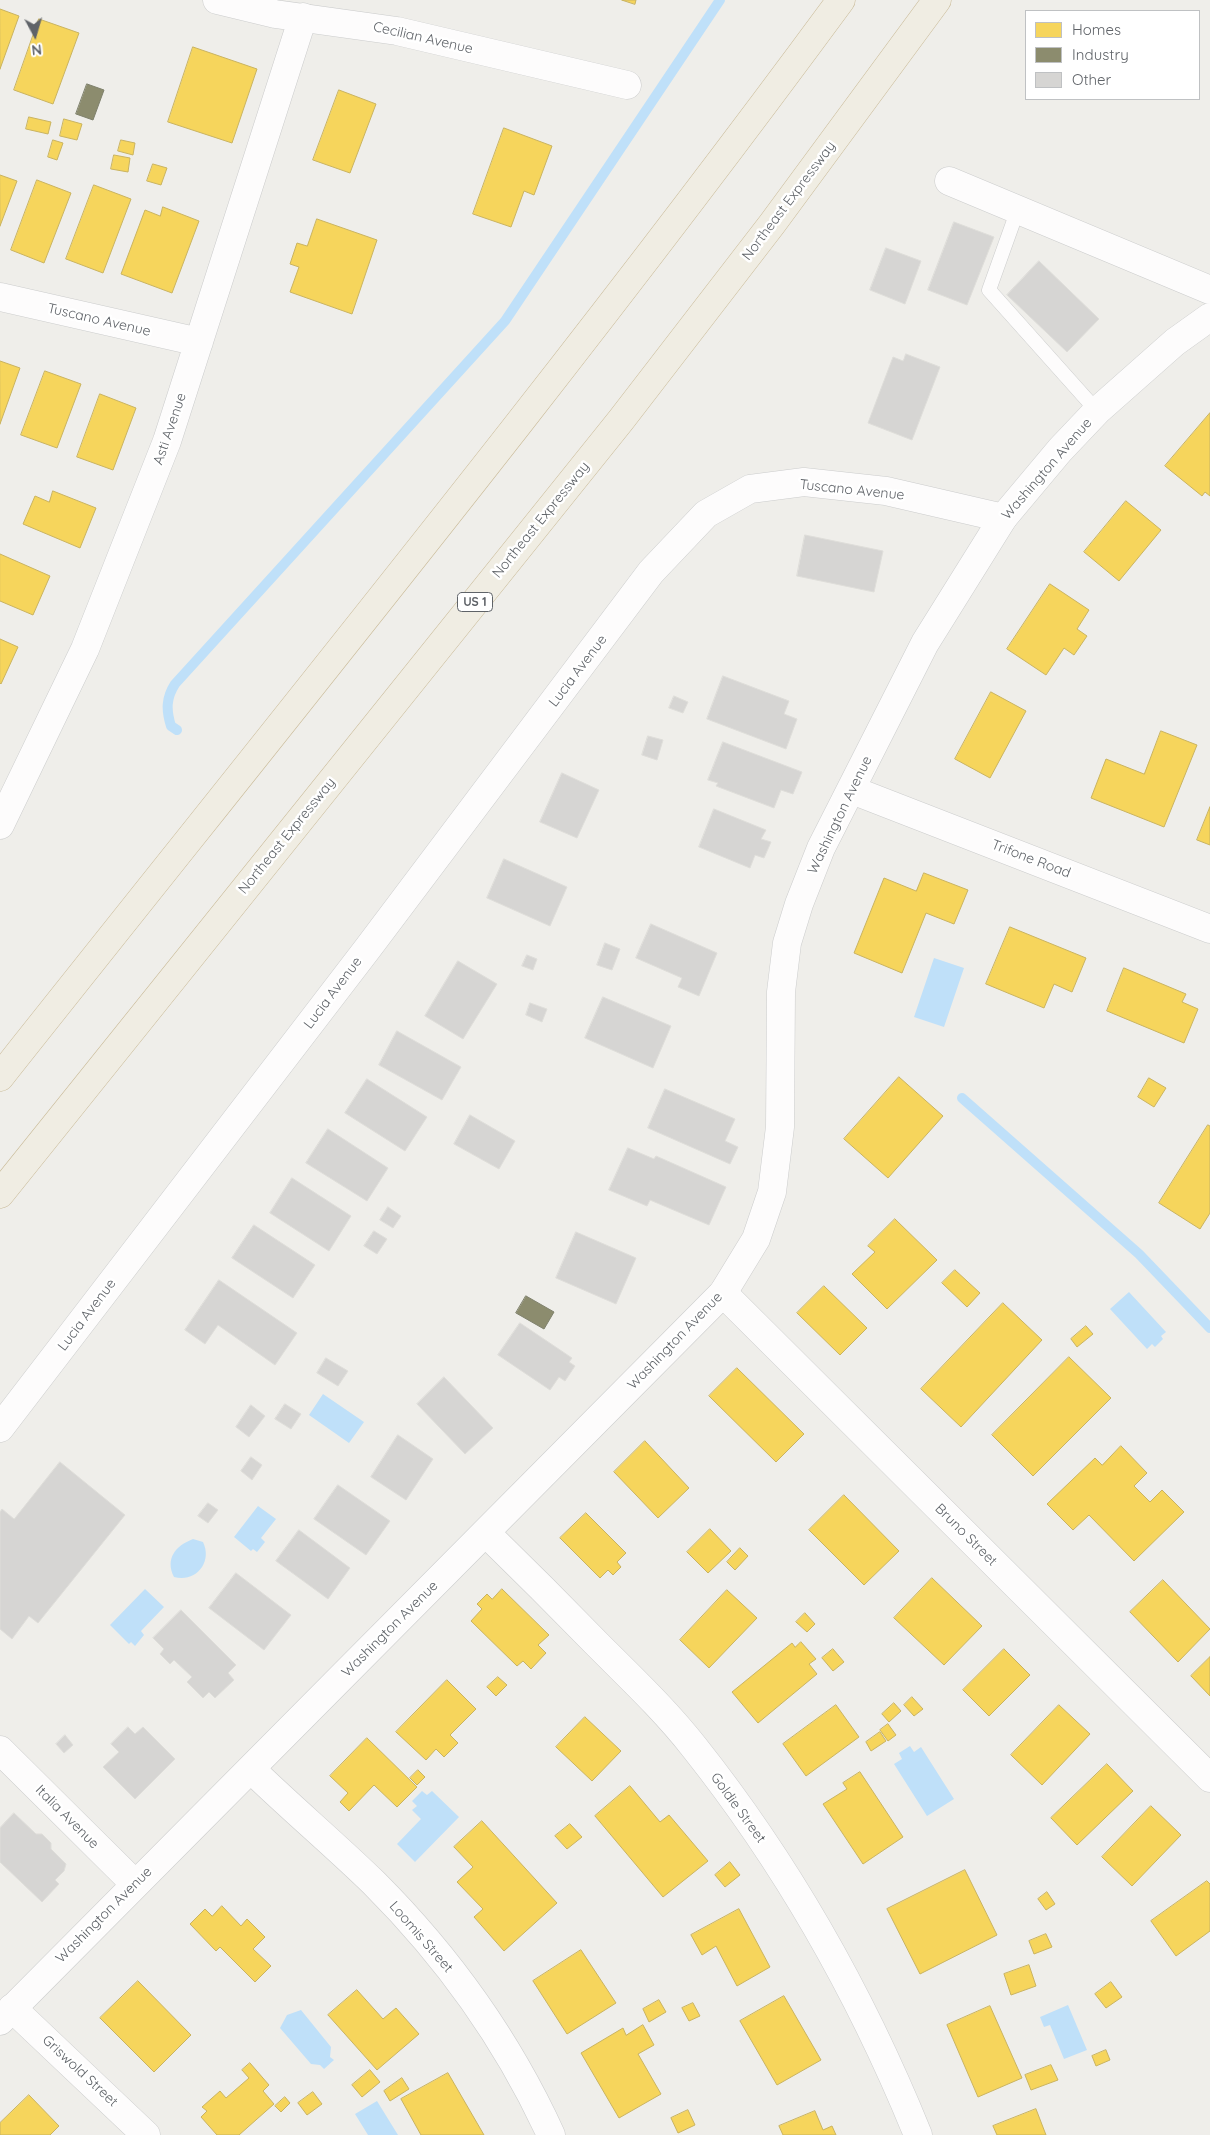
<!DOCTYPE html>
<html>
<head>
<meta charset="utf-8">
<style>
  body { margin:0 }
  #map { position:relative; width:1210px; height:2135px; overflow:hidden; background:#efeeea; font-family:Quicksand,sans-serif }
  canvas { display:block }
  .legend { position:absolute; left:1025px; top:10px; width:175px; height:90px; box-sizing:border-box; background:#fff; border:1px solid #bfc1c3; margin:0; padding:6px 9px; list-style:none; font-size:15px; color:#5f6368 }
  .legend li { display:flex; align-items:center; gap:10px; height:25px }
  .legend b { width:25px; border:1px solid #bfc1c3 }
  .north { position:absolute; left:10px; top:10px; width:50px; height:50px; -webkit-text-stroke:4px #fff; paint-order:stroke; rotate:174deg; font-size:14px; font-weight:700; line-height:20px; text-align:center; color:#5f6368 }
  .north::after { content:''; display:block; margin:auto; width:18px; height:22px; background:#5f6368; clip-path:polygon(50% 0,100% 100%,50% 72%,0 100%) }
</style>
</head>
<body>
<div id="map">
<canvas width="1210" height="2135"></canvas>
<ul class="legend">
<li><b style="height:14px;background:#f6d55c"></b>Homes</li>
<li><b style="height:14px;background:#8c8c6e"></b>Industry</li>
<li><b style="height:14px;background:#d6d5d3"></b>Other</li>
</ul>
<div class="north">N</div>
</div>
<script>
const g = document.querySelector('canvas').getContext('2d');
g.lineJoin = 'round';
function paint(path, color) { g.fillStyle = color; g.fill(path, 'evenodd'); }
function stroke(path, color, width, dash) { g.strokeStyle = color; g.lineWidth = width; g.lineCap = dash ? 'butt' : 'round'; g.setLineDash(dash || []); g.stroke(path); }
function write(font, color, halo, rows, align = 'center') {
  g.font = font + ' Quicksand,sans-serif'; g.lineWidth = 5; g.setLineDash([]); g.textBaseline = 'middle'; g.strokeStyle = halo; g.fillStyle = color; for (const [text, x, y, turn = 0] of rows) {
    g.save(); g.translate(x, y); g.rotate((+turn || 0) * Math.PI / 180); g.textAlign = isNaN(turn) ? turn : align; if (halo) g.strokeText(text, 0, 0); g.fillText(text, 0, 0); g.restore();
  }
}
paint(new Path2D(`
  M934 958 964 968 944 1027 914 1017Z
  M1129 1292 1166 1332 1161 1336 1163 1339 1155 1347 1152 1344 1147 1349 1110 1309Z
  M323 1394 364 1422 349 1443 309 1415Z
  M258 1506 276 1519 261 1538 265 1542 257 1552 253 1549 251 1551 234 1537Z
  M193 1539 203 1542C213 1563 195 1583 174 1577 165 1559 175 1546 193 1539Z
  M145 1589 164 1607 141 1631 144 1635 135 1646 131 1642 129 1644 110 1625Z
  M910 1746 914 1752 921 1747 954 1799 927 1816 894 1764 902 1759 899 1753Z
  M422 1791 427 1795 432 1791 459 1817 415 1862 397 1844 421 1819 412 1810 417 1806 412 1801Z
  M1068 2005 1087 2050 1064 2059 1050 2025 1044 2027 1040 2017Z
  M301 2010 331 2047 330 2057 334 2060 324 2069 320 2065 311 2064 280 2028 287 2015Z
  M377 2101 398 2135H368L355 2114Z`), '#bfe0f9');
const homes = new Path2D(`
  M622 0H636L635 4Z
  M0 9 19 16 0 69Z
  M39 19 79 33 53 104 14 90Z
  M193 47 257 69 232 143 168 122Z
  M339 90 376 104 350 173 313 160Z
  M29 117 51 122 48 134 26 129Z
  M64 119 82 124 77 140 60 136Z
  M504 128 552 146 534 195 524 191 511 227 473 214Z
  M53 140 63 143 57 160 48 157Z
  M121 140 135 143 133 155 118 151Z
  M114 155 130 158 128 172 111 169Z
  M153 164 167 168 161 185 147 181Z
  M0 175 17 181 0 226Z
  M37 180 71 193 44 263 11 250Z
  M94 185 131 199 103 273 66 259Z
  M163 207 199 221 172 293 121 274 145 210 160 216Z
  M317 219 377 240 352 314 290 292 299 267 290 264 297 243 307 246Z
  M0 361 20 368 0 424Z
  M45 371 81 384 57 448 21 435Z
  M100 394 136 408 113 470 77 457Z
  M1210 413V496L1205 492 1202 496 1165 466Z
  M53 491 96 508 80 548 23 524 35 496 49 502Z
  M1126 501 1161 530 1119 581 1084 552Z
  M0 554 50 576 33 615 0 601Z
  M1050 584 1089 610 1077 629 1087 636 1074 655 1064 648 1046 675 1007 649Z
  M0 639 18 647 1 684 0 683Z
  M991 692 1026 711 990 778 955 759Z
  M1161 731 1197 745 1164 827 1091 798 1106 759 1144 774Z
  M1210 807V845L1197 840Z
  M924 873 968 890 954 924 926 913 902 973 854 953 884 878 916 891Z
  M1010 927 1086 958 1072 992 1054 984 1044 1008 986 984Z
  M1124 968 1186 994 1182 1002 1198 1009 1184 1043 1107 1011Z
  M899 1077 943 1116 888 1178 844 1139Z
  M1149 1078 1166 1088 1154 1107 1138 1097Z
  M1208 1125 1210 1126V1213L1200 1229 1159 1203Z
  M895 1219 937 1260 887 1309 852 1274 875 1252 868 1246Z
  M955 1270 980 1293 967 1307 942 1283Z
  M824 1286 867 1328 840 1355 797 1313Z
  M1003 1303 1042 1340 961 1427 921 1389Z
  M1086 1326 1093 1334 1077 1347 1071 1339Z
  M1069 1357 1111 1398 1033 1476 992 1435Z
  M737 1368 804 1434 776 1462 709 1396Z
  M645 1441 689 1488 658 1518 614 1472Z
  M1121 1446 1147 1473 1134 1486 1150 1502 1162 1490 1184 1512 1134 1561 1089 1515 1073 1530 1047 1504 1095 1458 1102 1465Z
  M844 1495 899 1551 864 1585 809 1530Z
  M586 1513 626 1553 617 1562 621 1567 613 1575 608 1570 600 1578 560 1538Z
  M710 1529 731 1551 708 1573 687 1552Z
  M740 1548 748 1556 735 1570 727 1562Z
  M932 1578 982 1626 944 1665 894 1618Z
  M1163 1580 1210 1629 1178 1662 1130 1612Z
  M502 1589 549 1635 538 1645 546 1653 531 1669 523 1661 517 1666 471 1621 482 1609 477 1604 487 1594 492 1599Z
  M727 1590 757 1618 709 1668 680 1640Z
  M805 1613 815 1624 807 1632 796 1622Z
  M801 1642 816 1659 809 1664 817 1674 758 1723 732 1692 792 1643 795 1647Z
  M833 1649 844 1662 833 1671 822 1658Z
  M1004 1649 1030 1675 989 1716 963 1690Z
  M1210 1657V1696L1191 1676Z
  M498 1677 507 1685 496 1696 487 1687Z
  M447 1680 476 1709 450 1735 458 1743 444 1757 436 1749 426 1760 396 1732Z
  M912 1697 923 1709 914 1716 904 1705Z
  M894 1703 901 1711 889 1722 882 1714Z
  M836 1705 859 1737 806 1776 783 1744Z
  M1059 1705 1090 1734 1042 1785 1011 1755Z
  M585 1717 621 1751 592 1781 556 1747Z
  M888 1724 896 1735 888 1741 880 1730Z
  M880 1732 886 1741 871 1751 866 1742Z
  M367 1738 417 1787 397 1807 374 1785 349 1811 340 1802 348 1793 330 1776Z
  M1107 1764 1133 1791 1077 1845 1051 1818Z
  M418 1770 425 1777 417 1785 410 1778Z
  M860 1772 903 1837 863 1864 823 1804 847 1789 843 1783Z
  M630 1786 660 1822 669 1815 708 1861 663 1897 595 1816Z
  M1151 1806 1181 1835 1132 1886 1102 1857Z
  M482 1821 557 1903 504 1951 474 1917 483 1909 457 1882 473 1867 454 1847Z
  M570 1824 582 1837 567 1849 555 1836Z
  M730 1862 740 1875 725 1887 715 1875Z
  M965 1870 997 1935 920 1974 887 1909Z
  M1207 1881 1210 1884V1931L1176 1956 1151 1921Z
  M1047 1892 1055 1904 1046 1910 1038 1899Z
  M222 1906 241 1926 247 1919 265 1937 253 1949 271 1966 255 1982 220 1947 216 1951 190 1924 205 1909 212 1916Z
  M739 1909 770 1967 737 1986 716 1946 702 1955 691 1935Z
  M1046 1934 1052 1947 1034 1954 1029 1941Z
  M581 1950 616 2003 567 2034 533 1981Z
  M1029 1965 1036 1986 1011 1995 1004 1974Z
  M138 1981 191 2035 154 2072 100 2018Z
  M1111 1982 1122 1997 1106 2008 1095 1994Z
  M357 1990 383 2019 396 2008 419 2034 377 2070 328 2015Z
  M784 1996 821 2060 777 2085 740 2021Z
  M659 2000 666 2012 649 2022 643 2009Z
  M693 2003 700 2016 689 2021 682 2008Z
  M990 2006 1022 2078 978 2097 947 2025Z
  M643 2025 654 2045 638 2054 661 2094 619 2118 581 2053 623 2028 626 2035Z
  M1106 2050 1110 2060 1096 2066 1092 2056Z
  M250 2063 269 2085 263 2091 274 2104 239 2135H217L201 2117 207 2111 202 2107 220 2091 226 2098 249 2078 242 2070Z
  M1051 2065 1058 2080 1031 2090 1025 2075Z
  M370 2070 380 2082 362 2097 352 2085Z
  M448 2073 484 2135H421L401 2099Z
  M402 2078 409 2089 390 2101 384 2091Z
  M313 2092 322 2104 307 2115 298 2103Z
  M29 2095 59 2126 50 2135H0V2123Z
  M285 2097 290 2103 281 2112 275 2106Z
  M1036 2109 1046 2135H997L993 2126Z
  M688 2110 695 2125 678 2133 671 2118Z
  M815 2111 823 2130 832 2126 836 2135H783L779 2126Z`);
paint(homes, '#f6d55c');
stroke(homes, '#c9b360', 1);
const industry = new Path2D(`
  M87 84 104 90 93 120 76 114Z
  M526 1296 554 1312 544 1329 516 1313Z`);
paint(industry, '#8c8c6e');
stroke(industry, '#7e806c', 1);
stroke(new Path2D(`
  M177 730 171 726C166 710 166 698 175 684L505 321 720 0
  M962 1098 1139 1254 1210 1328`), '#bfe0f9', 10);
const building = new Path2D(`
  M954 222 994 237 967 305 928 290Z
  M886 248 921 261 905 304 870 290Z
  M1039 261 1099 319 1067 352 1007 295Z
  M906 354 940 367 912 440 868 423 893 357 903 361Z
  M805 535 883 551 874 592 797 576Z
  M723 676 789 701 784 714 797 719 786 749 707 719Z
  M674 696 688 702 683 713 669 708Z
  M648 736 663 740 657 760 642 755Z
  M723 742 802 772 793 794 781 790 774 808 716 786 718 783 708 780Z
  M562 773 599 790 577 838 540 822Z
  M714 809 766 830 761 839 771 842 764 858 755 855 750 868 699 847Z
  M504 859 567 887 550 926 487 898Z
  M651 924 717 953 699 996 678 987 682 978 636 958Z
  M605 943 620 949 612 970 597 965Z
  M527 955 537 959 533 970 522 966Z
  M458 961 497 984 463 1039 425 1016Z
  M603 997 671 1026 653 1068 585 1038Z
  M530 1003 547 1009 542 1022 526 1015Z
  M397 1031 461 1067 442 1100 379 1065Z
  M367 1079 427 1117 405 1151 345 1113Z
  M665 1089 735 1119 725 1141 738 1147 730 1164 648 1128Z
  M470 1115 515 1141 499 1169 454 1144Z
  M328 1129 388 1168 367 1201 306 1163Z
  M628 1148 654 1159 656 1156 726 1187 709 1225 650 1200 647 1206 609 1190Z
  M292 1178 351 1216 329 1251 270 1213Z
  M388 1207 401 1216 393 1228 380 1220Z
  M254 1225 315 1265 293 1298 232 1258Z
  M374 1231 387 1239 377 1254 364 1246Z
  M576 1232 636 1258 616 1304 556 1278Z
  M219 1280 297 1333 275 1365 218 1325 205 1344 185 1330Z
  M520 1323 572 1358 569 1362 575 1366 565 1381 559 1377 550 1390 498 1355Z
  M326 1358 348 1371 338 1386 317 1373Z
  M444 1377 493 1428 465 1454 417 1404Z
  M285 1404 301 1414 291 1429 275 1419Z
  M251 1405 265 1416 249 1437 236 1427Z
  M398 1435 433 1459 406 1500 371 1477Z
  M251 1457 262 1465 252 1480 241 1471Z
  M60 1462 125 1515 38 1623 29 1616 12 1639 0 1629V1512L2 1509 14 1519Z
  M338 1485 390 1521 366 1555 314 1519Z
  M208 1503 218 1510 208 1523 198 1516Z
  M299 1530 350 1568 328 1599 276 1561Z
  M236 1573 291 1615 264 1650 209 1608Z
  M181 1610 236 1665 228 1673 234 1680 215 1698 209 1692 203 1698 187 1682 192 1677 174 1660 170 1664 160 1654 164 1649 153 1638Z
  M128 1727 135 1734 143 1727 175 1759 135 1799 103 1767 119 1752 111 1744Z
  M65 1735 73 1745 64 1753 56 1744Z
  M14 1813 36 1834H42L51 1843V1849L66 1864 64 1871 55 1880 59 1884 42 1902 0 1862V1828Z`);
paint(building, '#d6d5d3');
stroke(building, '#deddd9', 1);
const service = new Path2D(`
  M1018 209 989 290 1097 411`);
const minor = new Path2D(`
  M217 0 275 14 397 31 627 85
  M949 181 1210 290
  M0 297 199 342
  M852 790 1210 929
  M0 825 85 649 167 441 303 17
  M723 1293 1210 1778
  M0 1428 368 948 651 572 706 514 750 489 804 482 886 491 1003 518
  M486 1533C524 1570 561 1607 598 1645 631 1678 665 1710 694 1747 787 1864 862 1997 918 2135
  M0 1750 135 1884
  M252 1770C291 1808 334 1844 374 1883 447 1956 508 2041 551 2135
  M12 2008 146 2135`);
const tertiary = new Path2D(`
  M0 2021 723 1293 756 1239 772 1192 780 1127 781 992 787 943 799 904 821 848 925 643 1003 518 1060 450 1097 411 1175 342 1210 317`);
const motorway = new Path2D(`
  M0 1077C283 720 571 367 841 0
  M0 1194 621 420 772 224 937 0`);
stroke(service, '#cbcccc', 15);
stroke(minor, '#cbcccc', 29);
stroke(tertiary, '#cbcccc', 29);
stroke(motorway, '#c8b996', 29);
stroke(service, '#fdfcfc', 14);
stroke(minor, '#fdfcfc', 28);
stroke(tertiary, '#fdfcfc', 28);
stroke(motorway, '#f0ede3', 28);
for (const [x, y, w] of [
  [475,602,35]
]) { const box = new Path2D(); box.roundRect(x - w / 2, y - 9.5, w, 19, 4); g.fillStyle = '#fff'; g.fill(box); stroke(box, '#5f6368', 1); }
write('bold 12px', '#5f6368', null, [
  ["US 1",475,602]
]);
write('14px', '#5f6368', '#fff', [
  ["Cecilian Avenue",423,38,13],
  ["Northeast Expressway",789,201,-53],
  ["Tuscano Avenue",99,320,13],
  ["Asti Avenue",170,429,-71],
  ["Washington Avenue",1047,469,-49],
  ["Tuscano Avenue",852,490,6],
  ["Northeast Expressway",541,520,-51],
  ["Lucia Avenue",578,671,-53],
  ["Washington Avenue",840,815,-64],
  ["Northeast Expressway",287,836,-51],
  ["Trifone Road",1031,859,21],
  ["Lucia Avenue",333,993,-53],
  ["Lucia Avenue",87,1315,-53],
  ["Washington Avenue",675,1341,-46],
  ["Bruno Street",966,1535,45],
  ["Washington Avenue",390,1629,-45],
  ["Goldie Street",738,1808,54],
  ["Italia Avenue",67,1817,45],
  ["Washington Avenue",104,1915,-45],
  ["Loomis Street",421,1937,49],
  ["Griswold Street",80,2071,43]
]);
</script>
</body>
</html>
